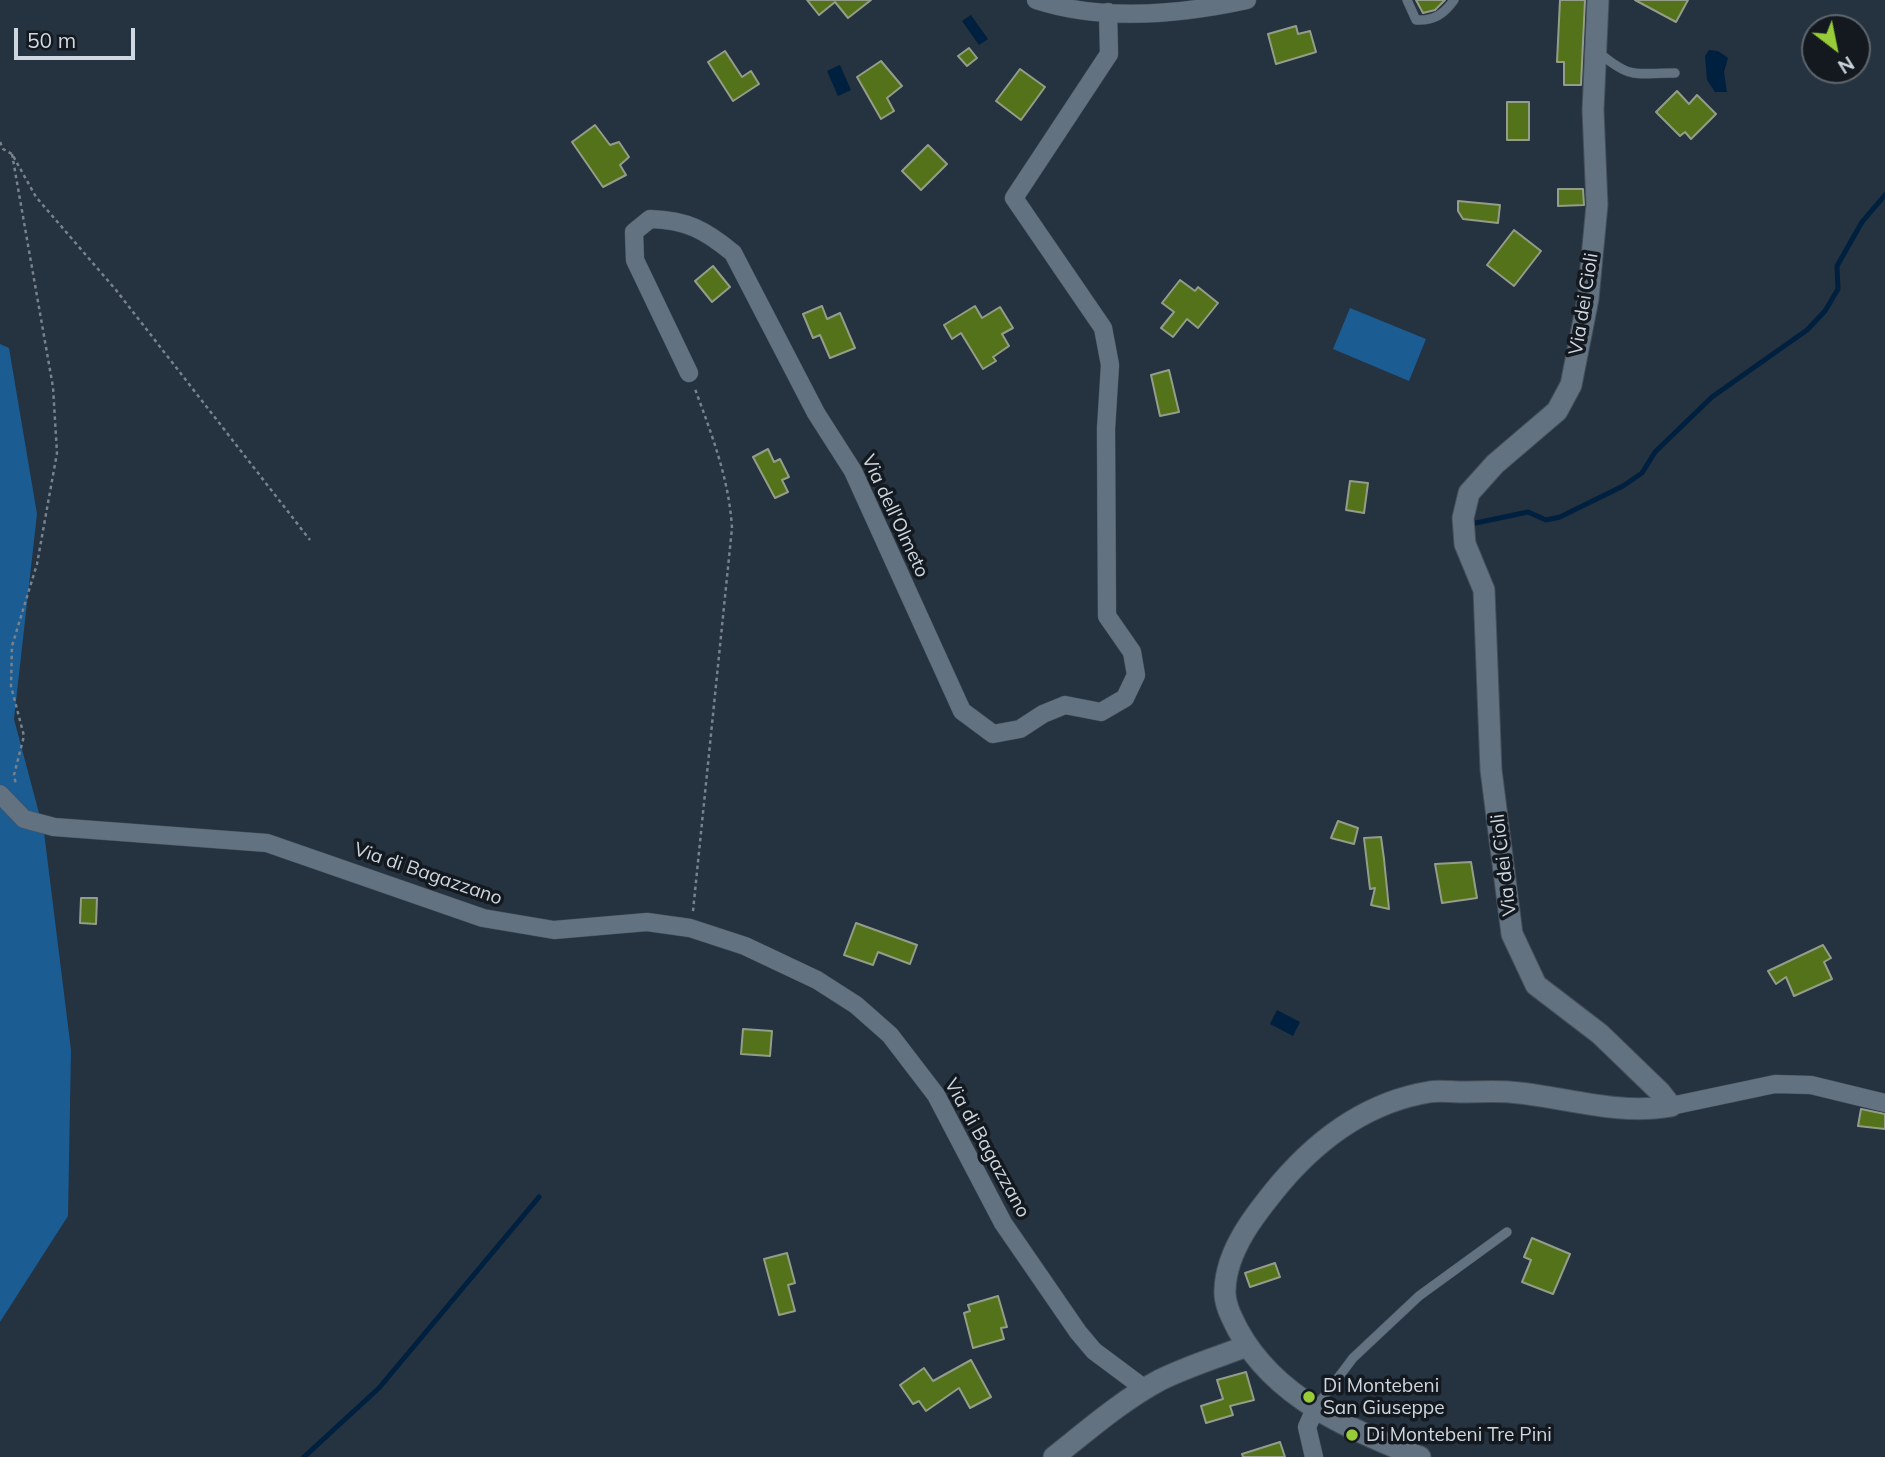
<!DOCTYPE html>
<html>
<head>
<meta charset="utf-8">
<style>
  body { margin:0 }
  #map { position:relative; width:1885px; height:1457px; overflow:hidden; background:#25323f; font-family:Mulish,sans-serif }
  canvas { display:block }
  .north { position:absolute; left:1801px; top:14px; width:70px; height:70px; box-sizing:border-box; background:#13191f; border:2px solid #5e656c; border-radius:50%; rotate:148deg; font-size:19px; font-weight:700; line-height:28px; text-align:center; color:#cfd7e0 }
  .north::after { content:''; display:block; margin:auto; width:24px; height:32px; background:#97cc38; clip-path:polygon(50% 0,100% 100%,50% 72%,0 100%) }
  .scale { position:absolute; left:14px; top:28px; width:121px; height:32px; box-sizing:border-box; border:4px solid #cfd7e0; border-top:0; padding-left:9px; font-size:21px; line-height:24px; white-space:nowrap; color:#cfd7e0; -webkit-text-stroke:5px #13191f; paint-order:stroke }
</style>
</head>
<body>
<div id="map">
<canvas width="1885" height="1457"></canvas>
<div class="north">N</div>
<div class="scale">50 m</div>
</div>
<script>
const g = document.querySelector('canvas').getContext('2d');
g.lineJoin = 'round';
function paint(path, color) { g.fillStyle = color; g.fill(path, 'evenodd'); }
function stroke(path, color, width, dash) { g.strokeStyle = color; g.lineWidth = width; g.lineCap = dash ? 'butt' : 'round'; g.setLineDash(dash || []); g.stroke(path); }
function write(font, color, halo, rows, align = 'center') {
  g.font = font + ' Mulish,sans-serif'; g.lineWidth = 7; g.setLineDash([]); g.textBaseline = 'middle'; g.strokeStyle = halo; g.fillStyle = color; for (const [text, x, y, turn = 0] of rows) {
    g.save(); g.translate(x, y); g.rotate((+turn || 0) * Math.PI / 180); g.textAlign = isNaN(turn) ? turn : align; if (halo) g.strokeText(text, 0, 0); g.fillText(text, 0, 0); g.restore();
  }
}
paint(new Path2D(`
  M1350 308 1426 339 1409 381 1333 349Z
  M0 344 9 348 37 514 14 719 44 832 71 1050 68 1216 0 1322Z`), '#1b5c93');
paint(new Path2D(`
  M971 15 988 39 979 45 962 21Z
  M1709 50 1718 51 1728 58 1724 72 1727 92H1715L1707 80 1705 56Z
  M840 65 851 90 838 96 827 71Z
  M1277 1010 1300 1022 1293 1036 1270 1024Z`), '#00203f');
stroke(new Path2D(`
  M1471 524 1528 512 1546 520 1560 517 1623 486 1642 473 1655 452 1712 397 1807 330 1825 311 1838 289 1837 266 1862 222 1885 195
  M304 1457 379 1388 539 1197`), '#00203f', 5);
const building = new Path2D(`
  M807 0H871L848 18 835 2 819 15Z
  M1416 0H1445L1435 10 1423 13Z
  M1560 0H1585L1581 85H1564V62H1557Z
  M1635 0H1688L1676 22Z
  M1296 26 1298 34 1310 31 1316 52 1276 64 1268 34Z
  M969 48 977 58 967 66 958 56Z
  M725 51 742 77 751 71 759 84 733 101 708 62Z
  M881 61 902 86 887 98 894 111 881 119 857 77Z
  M1020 69 1045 87 1021 120 996 101Z
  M1677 91 1689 104 1697 95 1716 114 1691 139 1685 132 1680 136 1656 112Z
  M1507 102H1529V140H1507Z
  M595 125 610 145 619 142 629 157 620 165 626 175 603 187 572 142Z
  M928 145 947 164 921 190 902 171Z
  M1558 189H1583L1584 205 1558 206Z
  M1458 201 1500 205 1498 223 1463 219 1458 211Z
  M1514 230 1541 251 1514 286 1487 265Z
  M713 266 730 287 712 302 695 281Z
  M1180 280 1195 291 1198 287 1218 303 1198 328 1187 319 1173 337 1161 328 1174 312 1162 303Z
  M822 306 827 319 840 313 855 348 830 358 820 335 813 338 803 314Z
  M975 306 982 318 1000 307 1013 328 1002 334 1009 346 993 357 996 361 983 369 961 333 952 339 944 325Z
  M1169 370 1179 412 1160 416 1151 375Z
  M768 449 774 462 780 459 789 477 782 480 788 492 775 498 753 457Z
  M1350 481 1368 483 1364 513 1346 510Z
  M1338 821 1358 828 1354 844 1331 838Z
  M1381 837 1384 859 1389 909 1371 905 1375 888 1370 889 1364 838Z
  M1471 862 1477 898 1442 903 1435 864Z
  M81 898H97L96 924 80 923Z
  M856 923 917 945 910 964 878 952 873 965 844 955Z
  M1823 945 1831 958 1824 962 1832 979 1794 996 1786 977 1776 984 1768 971Z
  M743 1029 772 1031 770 1056 741 1054Z
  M1861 1109 1885 1114V1129L1858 1126Z
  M1532 1238 1570 1254 1553 1294 1522 1282 1531 1260 1524 1257Z
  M787 1253 795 1283 788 1285 795 1311 779 1315 764 1259Z
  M1275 1263 1280 1277 1250 1287 1245 1273Z
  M998 1296 1007 1327 1001 1328 1004 1339 973 1348 964 1313 970 1311 968 1305Z
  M971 1360 991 1397 970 1408 959 1388 926 1411 919 1401 913 1404 900 1385 924 1368 933 1381Z
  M1246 1372 1254 1400 1230 1406 1233 1415 1206 1423 1201 1406 1223 1399 1217 1380Z
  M1280 1442 1285 1457H1243L1242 1454Z`);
paint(building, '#53721a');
stroke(building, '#949d89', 2);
const lane = new Path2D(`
  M1407 0 1416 20C1434 21 1444 14 1454 0
  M1597 51C1631 80 1634 73 1675 73
  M1316 1407 1353 1358 1419 1296 1507 1232`);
const street = new Path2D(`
  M1036 0C1103 22 1178 15 1247 0
  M689 373 635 260 634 232 650 219C687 220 705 230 733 253L816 413 853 471 962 711 993 734 1020 729 1043 714 1065 705 1101 712 1125 698 1136 675 1132 652 1107 616 1106 429 1110 365 1103 328 1014 198 1109 54 1108 12
  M0 794 24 819 54 827 267 843 483 918 554 930 647 922 690 928 745 946 817 980 856 1005 890 1035 936 1095 1003 1223 1078 1332 1094 1351 1145 1389
  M1671 1106 1775 1084 1811 1085 1885 1103
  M1314 1457 1307 1427 1315 1409`);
const secondary = new Path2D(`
  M1054 1457C1088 1430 1121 1401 1160 1380 1188 1366 1218 1357 1247 1346
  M1420 1457C1350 1430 1275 1398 1238 1330 1232 1318 1224 1304 1225 1290 1226 1250 1256 1213 1280 1184 1319 1138 1369 1102 1429 1092 1439 1090 1451 1092 1461 1092 1477 1092 1493 1091 1509 1092 1564 1096 1615 1116 1671 1106L1660 1092 1600 1034 1536 985 1512 934 1491 770 1484 590 1465 544 1463 518 1469 493 1495 464 1557 411 1571 385 1588 299 1597 205 1593 110 1598 0`);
stroke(lane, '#444f5a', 10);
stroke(street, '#444f5a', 19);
stroke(secondary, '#444f5a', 23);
stroke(new Path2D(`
  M0 142 3 149 12 154 36 197 116 290 310 540
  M12 154 53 387 57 453 37 564 12 646 11 686 24 736 14 775 16 785
  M693 911 732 528C729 479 712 435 695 389`), '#77828d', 2.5, [3.5, 3.5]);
stroke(lane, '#637281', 9);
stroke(street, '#637281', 18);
stroke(secondary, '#637281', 21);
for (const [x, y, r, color] of [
  [1309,1397,7,"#97cc38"],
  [1352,1435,7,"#97cc38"]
]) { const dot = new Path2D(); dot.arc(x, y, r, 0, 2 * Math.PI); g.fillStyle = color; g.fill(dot); stroke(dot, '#13191f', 2.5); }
write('19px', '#cfd7e0', '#13191f', [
  ["Via dei Cioli",1584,304,-81],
  ["Via dell'Olmeto",895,516,65],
  ["Via dei Cioli",1504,865,-97],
  ["Via di Bagazzano",428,874,19],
  ["Via di Bagazzano",987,1148,61]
]);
write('19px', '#cfd7e0', '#13191f', [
  ["Di Montebeni",1323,1386],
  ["San Giuseppe",1323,1408],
  ["Di Montebeni Tre Pini",1366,1435]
], 'left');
</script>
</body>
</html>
